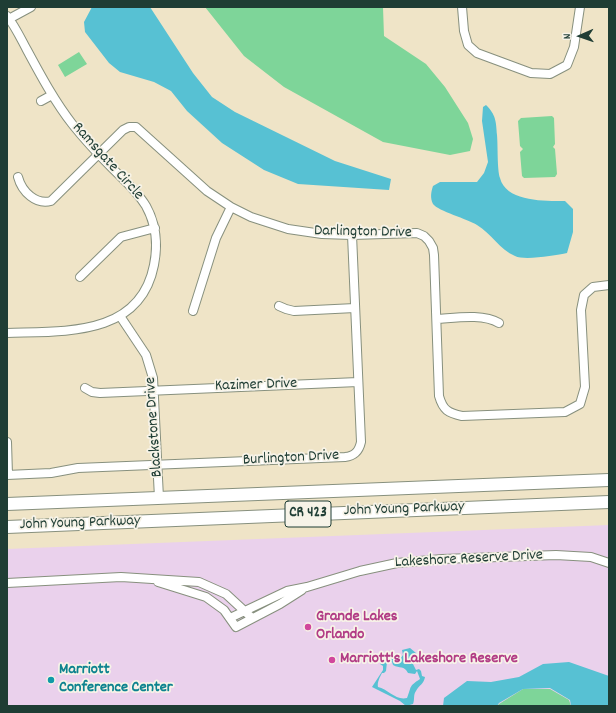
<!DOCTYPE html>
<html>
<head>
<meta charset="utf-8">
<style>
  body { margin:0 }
  #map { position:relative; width:616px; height:713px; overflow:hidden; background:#efe4c7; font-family:Dekko,sans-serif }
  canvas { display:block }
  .frame { position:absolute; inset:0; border:8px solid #1f3d34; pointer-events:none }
  .north { position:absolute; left:560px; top:16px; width:40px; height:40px; -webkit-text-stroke:3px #f7f3e8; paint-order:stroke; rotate:268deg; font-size:11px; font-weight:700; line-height:16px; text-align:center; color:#1f3d34 }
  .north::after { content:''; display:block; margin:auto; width:14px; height:18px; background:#1f3d34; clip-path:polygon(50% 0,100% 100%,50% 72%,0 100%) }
</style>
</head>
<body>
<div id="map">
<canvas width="616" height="713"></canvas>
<div class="frame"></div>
<div class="north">N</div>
</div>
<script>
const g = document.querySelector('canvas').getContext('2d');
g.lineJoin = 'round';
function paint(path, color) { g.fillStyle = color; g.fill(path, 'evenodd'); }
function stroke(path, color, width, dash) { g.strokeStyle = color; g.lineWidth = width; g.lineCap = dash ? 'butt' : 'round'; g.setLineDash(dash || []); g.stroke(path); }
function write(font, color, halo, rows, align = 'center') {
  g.font = font + ' Dekko,sans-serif'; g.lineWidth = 3.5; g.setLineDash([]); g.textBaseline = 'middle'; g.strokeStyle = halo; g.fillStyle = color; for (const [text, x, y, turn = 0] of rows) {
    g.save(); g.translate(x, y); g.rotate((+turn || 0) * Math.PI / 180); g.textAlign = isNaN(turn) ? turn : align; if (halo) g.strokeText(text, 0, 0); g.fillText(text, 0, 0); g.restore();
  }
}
paint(new Path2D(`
  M609 525V706H7V549Z`), '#ead1ec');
paint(new Path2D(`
  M205 7H383L384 36 426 64 445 87 468 123 473 139 470 151 450 155 383 142 284 87 244 56Z
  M79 52 87 64 65 77 58 65Z
  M552 116 554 118 555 144 553 147 555 149 557 174 555 177 524 178 522 176 520 152 523 149 520 146 518 121 521 118Z
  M523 689H550L569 700 571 706H497L499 704Z`), '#7ed599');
paint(new Path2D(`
  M92 7H150L193 73 212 97 235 112 335 161 391 179 389 190 298 184 264 170 222 143 187 111 171 91 154 82 120 72 109 63 85 32 84 22Z
  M486 105C496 115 496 121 497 135 498 146 497 169 500 178 506 202 545 201 565 201L573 209V232L567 253C556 255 525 261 515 256 500 250 491 233 477 225 468 219 438 211 433 204 430 198 431 192 433 186L440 182H477L484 173 488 162 482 121 483 107Z
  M410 648 416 653 418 658 416 659 413 664 416 670 419 669 421 671 422 676 425 677C424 684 419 685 416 691 413 695 415 699 413 704L406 706 400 701 372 687 383 670V666L380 664 383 657 389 655 395 659H400L403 655 402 650ZM390 661 392 662 393 665C400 669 404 665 408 673L415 674 417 671 420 679C408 687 412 686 407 698 396 701 388 689 378 687 377 682 380 677 382 673H384L386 671 387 662Z
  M569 662 609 676V706H571L570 700 550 688 523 689 499 703 497 706H443L444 698 467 681 491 682 519 677 543 664Z`), '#57c1d3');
const minor = new Path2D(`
  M462 7 464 31 468 45 477 53 531 73 550 74 567 65 574 47 580 7
  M7 16C15 26 21 39 27 50 41 76 55 102 73 125 85 140 98 154 112 168 124 180 137 191 146 206 156 224 158 245 154 265 140 337 64 331 7 333
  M7 20 31 7
  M41 101 52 95
  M18 177C22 192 36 205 51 201L123 130 129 127H136L207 191 231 207 251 217 288 229 322 234 352 235 417 233 424 236 429 241 433 248 434 255 439 396C443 410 448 413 462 416L565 412 580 404 585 387 581 310 584 295 593 287 609 285
  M80 277 121 237 155 228
  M279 306 286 309 294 311 355 308
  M193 311 216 238 231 207
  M120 316 146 355 153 378 159 498
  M437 319C454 318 483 313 499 323
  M85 388 92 392 100 393 358 382
  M7 442 8 475
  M7 475 51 473 78 468 345 457C355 456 359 451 361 442L352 235
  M158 582 206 597 224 610 236 627 280 604 302 590
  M7 583 121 577 199 582 226 594 252 618
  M230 618 287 591 307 587 360 571 397 563 442 559 556 555 591 557 609 563`);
const highway = new Path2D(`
  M7 504 609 480
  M7 527 609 502`);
stroke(minor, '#87907e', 10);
stroke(highway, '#87907e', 14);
stroke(minor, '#fff', 8);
stroke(highway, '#fff', 12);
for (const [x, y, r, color] of [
  [308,627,4,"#d1479c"],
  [332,660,4,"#d1479c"],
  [51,680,4,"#0f9aa8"]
]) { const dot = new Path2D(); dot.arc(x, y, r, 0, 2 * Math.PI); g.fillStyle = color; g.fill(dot); stroke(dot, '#f7f3e8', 1.5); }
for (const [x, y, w] of [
  [308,514,46]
]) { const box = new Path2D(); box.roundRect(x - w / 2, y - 13, w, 26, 3); g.fillStyle = '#f7f3e8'; g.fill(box); stroke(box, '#1f3d34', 1); }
write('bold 15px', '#1f3d34', null, [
  ["CR 423",308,514]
]);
write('16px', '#1f3d34', '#f7f3e8', [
  ["Ramsgate Circle",107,162,48],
  ["Darlington Drive",363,233,1],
  ["Kazimer Drive",256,386,-2],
  ["Blackstone Drive",155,427,-94],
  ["Burlington Drive",291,459,-3],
  ["John Young Parkway",404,510,-2],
  ["John Young Parkway",80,524,-2],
  ["Lakeshore Reserve Drive",469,560,-3]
]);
write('bold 16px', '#b23c85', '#f7f3e8', [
  ["Grande Lakes",316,618],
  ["Orlando",316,636],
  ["Marriott's Lakeshore Reserve",340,660]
], 'left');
write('bold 16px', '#0d838f', '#f7f3e8', [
  ["Marriott",59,671],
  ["Conference Center",59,689]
], 'left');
</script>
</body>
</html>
